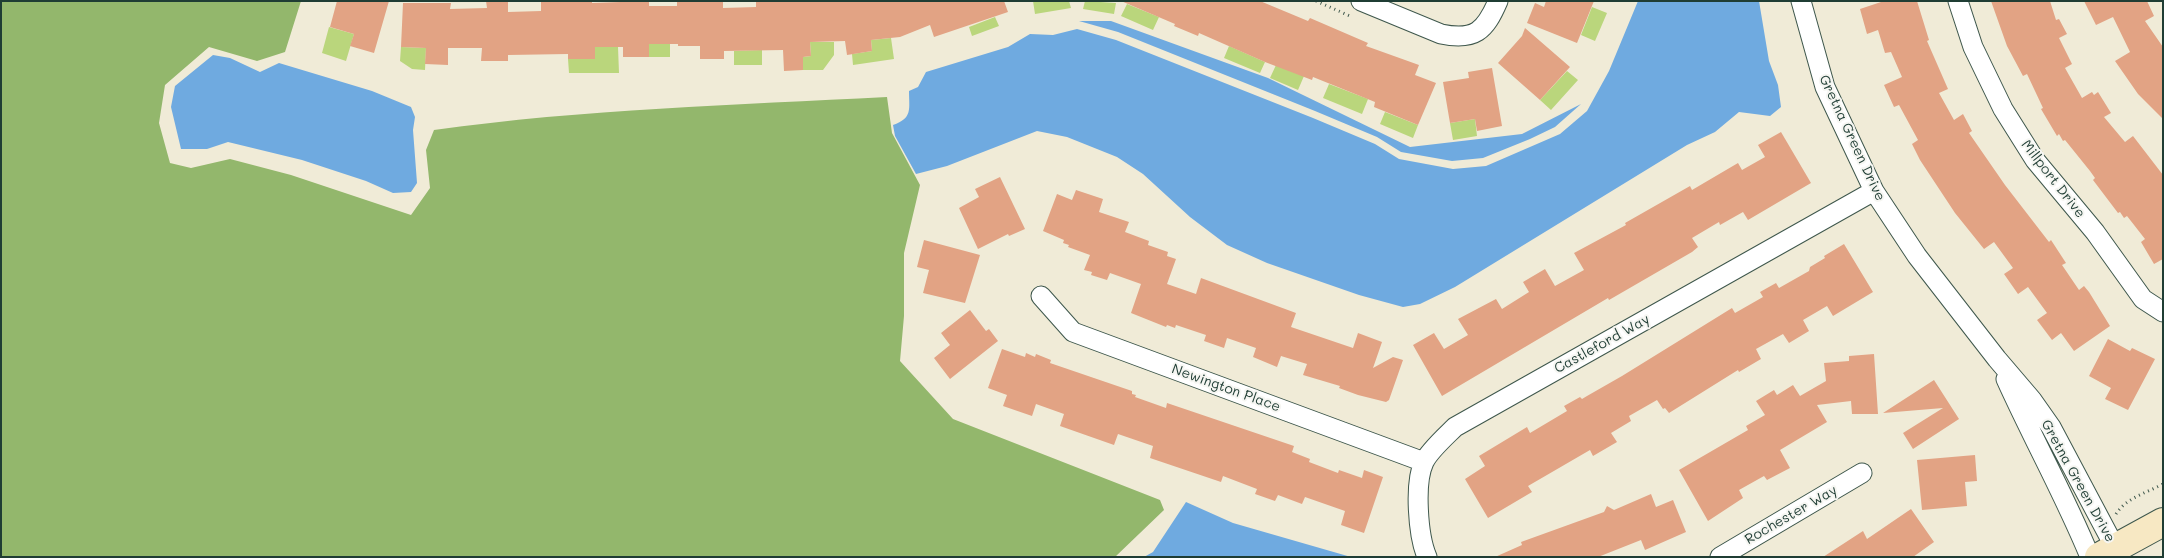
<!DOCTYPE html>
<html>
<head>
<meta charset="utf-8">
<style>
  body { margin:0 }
  #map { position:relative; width:2164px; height:558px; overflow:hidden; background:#f0ebd7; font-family:Mali,sans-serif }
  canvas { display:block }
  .frame { position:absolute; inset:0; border:2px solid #1f3d34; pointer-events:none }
</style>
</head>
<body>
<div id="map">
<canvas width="2164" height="558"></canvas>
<div class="frame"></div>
</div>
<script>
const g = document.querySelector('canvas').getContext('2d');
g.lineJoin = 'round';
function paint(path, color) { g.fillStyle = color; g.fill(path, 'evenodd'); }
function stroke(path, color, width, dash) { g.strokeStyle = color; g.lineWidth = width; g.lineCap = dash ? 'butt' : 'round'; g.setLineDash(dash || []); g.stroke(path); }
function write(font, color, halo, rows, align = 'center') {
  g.font = font + ' Mali,sans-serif'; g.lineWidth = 4; g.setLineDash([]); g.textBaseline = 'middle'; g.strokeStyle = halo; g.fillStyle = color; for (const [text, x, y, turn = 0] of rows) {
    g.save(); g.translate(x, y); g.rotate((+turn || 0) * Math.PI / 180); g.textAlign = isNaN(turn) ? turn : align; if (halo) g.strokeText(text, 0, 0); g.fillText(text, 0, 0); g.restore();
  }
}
paint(new Path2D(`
  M1033 1H1069L1071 8 1035 14Z
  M1085 1 1116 3 1114 14 1083 9Z
  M1127 4 1159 17 1153 30 1121 16Z
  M1592 7 1607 13 1595 41 1581 35Z
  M995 17 999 26 972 36 969 27Z
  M329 27 354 34 346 61 322 53Z
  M891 38 894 59 853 65 852 54 872 51 871 40Z
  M810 42H834V55L823 70H803V57L811 56Z
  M649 44H670V57H649Z
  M1229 46 1265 62 1260 73 1224 58Z
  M401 47 426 48 425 70 412 69 400 61Z
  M595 47H618L619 73H569L568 59H594Z
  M762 50V65H734V51Z
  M1276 65 1304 76 1298 90 1270 78Z
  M1567 71 1578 80 1551 110 1540 100Z
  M1329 84 1368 99 1362 114 1323 98Z
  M1385 112 1418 125 1413 138 1380 124Z
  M1475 119 1477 136 1453 140 1450 123Z`), '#bad67c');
paint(new Path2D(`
  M1 1H301L285 52 257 61 209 47 165 85 159 123 170 163 191 168 230 159 291 175 411 215 430 188 426 150 434 130C584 109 736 105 887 97L892 133 920 185 904 253V316L900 361 953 419 1160 500 1164 510 1115 557H1Z`), '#93b76c');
paint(new Path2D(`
  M1638 1H1759L1769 61 1778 85 1781 107 1770 116 1739 112 1715 132 1687 145 1455 287 1420 304 1403 307 1359 295 1267 263 1227 245 1190 217 1143 174 1117 157 1067 137 1037 131 947 166 916 174 895 136 893 125C913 118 909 109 909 91L918 87 926 72 1008 47 1030 34 1053 35 1077 29 1116 40 1313 118 1375 144 1399 159 1453 169 1486 166 1560 134 1587 111 1609 71Z
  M1079 21H1111L1268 78 1410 147 1522 134 1581 104 1555 127 1530 139 1483 158 1452 161 1401 152 1377 137 1315 111 1118 32Z
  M213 55 230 58 260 72 279 63 372 91 411 107 415 117 413 130 417 183 411 192 393 193 366 181 302 160 228 142 207 149H181L171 107 175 86Z
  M1186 502 1233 523 1351 557H1144L1153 552Z`), '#6faae0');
paint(new Path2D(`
  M337 1H389L374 53 350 46 354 34 330 27Z
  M486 1H508V12L541 11V1H592V3L649 1V6H677V2L723 1V8L756 7V1H1004L1008 12 934 37 930 25 900 37 871 40 872 51 847 55 845 41 810 42 811 56 803 57V70L784 71 783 50 724 51V59H700V46H678V44H649V57H623V47H595V59H568V54L508 55V61H481L482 48H448V65L425 64 426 48 401 47 403 3H451L450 9 487 8Z
  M1121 1H1260L1308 21 1310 18 1368 43 1366 46 1419 65 1415 75 1436 83 1418 125 1374 107 1375 102 1313 77 1312 80 1265 62 1199 33 1198 36 1174 26 1175 24Z
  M1546 1H1594L1577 43 1527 23 1535 3 1544 7Z
  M1884 1H1917L1929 40 1927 41 1948 89 1939 93 1954 120 1963 114 1972 131 1969 133 2005 185 2049 242 2051 240 2066 263 2062 265 2079 290 2084 286 2089 292 2110 326 2074 351 2061 333 2052 340 2037 320 2047 313 2028 287 2018 294 2004 274 2013 268 1994 242 1984 249 1955 213 1920 160 1912 144 1918 140 1899 105 1894 107 1884 85 1902 77 1891 52 1885 53 1878 30 1867 34 1860 9Z
  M1991 1H2050L2056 20 2059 19 2067 34 2059 38 2072 64 2065 68 2082 98 2092 92 2094 95 2098 92 2111 113 2104 117 2125 142 2133 136 2163 175V259L2154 264 2141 242 2145 239 2127 216 2124 218 2120 212 2118 213 2093 180 2095 178 2090 171 2065 140 2063 141 2059 134 2057 136 2041 109 2043 108 2027 74 2023 76 2007 46Z
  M2084 1H2147L2154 16 2145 21 2163 47V119L2138 94 2115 61 2130 52 2113 17 2096 25Z
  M1525 28 1570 67 1540 100 1498 63 1522 36Z
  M1492 68 1502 126 1477 131 1475 119 1450 123 1443 82 1469 78 1468 72Z
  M1781 132 1811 183 1748 220 1743 212 1720 225 1719 222 1692 238 1698 247 1692 252 1609 300 1608 298 1442 396 1413 345 1434 333 1444 349 1468 335 1458 319 1496 299 1502 309 1529 292 1523 282 1545 269 1555 286 1584 270 1574 253 1626 225 1625 223 1690 186 1692 190 1738 163 1742 170 1765 157 1758 145Z
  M1000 177 1025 229 1009 236 1008 234 978 249 959 208 979 197 975 189Z
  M1076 190 1103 199 1099 212 1129 222 1125 232 1149 241 1148 245 1168 252 1167 256 1176 259 1167 284 1196 294 1201 278 1296 313 1291 327 1353 348 1358 333 1382 342 1373 368 1393 357 1403 360 1389 400 1386 402 1358 395 1339 388 1340 386 1303 375 1307 364 1281 356 1277 367 1253 357 1256 348 1227 338 1224 348 1204 341 1206 335 1176 325 1175 328 1167 325 1166 327 1131 313 1141 284 1110 273 1107 280 1091 275 1092 272 1084 270 1090 255 1068 247 1069 245 1063 243 1064 240 1043 231 1057 194 1072 200Z
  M924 240 980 255 965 303 923 293 929 270 917 267Z
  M1844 244 1873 292 1833 316 1827 306 1803 320 1809 331 1789 343 1783 334 1756 349 1761 359 1739 372 1738 370 1669 413 1665 408 1663 409 1657 400 1629 416 1631 421 1611 433 1617 442 1593 456 1590 450 1528 486 1532 492 1488 518 1465 479 1485 466 1479 456 1527 427 1530 433 1567 411 1564 406 1580 397 1582 399 1587 396 1622 376 1732 308 1735 313 1763 297 1760 292 1776 283 1779 288 1809 271 1810 267 1825 258 1824 256Z
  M970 310 986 331 989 329 998 341 950 379 934 358 950 345 941 333Z
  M2108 339 2130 351 2132 348 2155 359 2128 410 2105 399 2111 388 2089 376Z
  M1002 349 1025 357 1026 353 1035 357 1036 354 1051 360 1050 363 1132 391V394L1136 395 1135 397 1166 408 1167 403 1294 446 1292 452 1310 459 1309 462 1338 473 1339 470 1362 478 1364 470 1383 477 1364 533 1341 525 1345 511 1305 497 1302 504 1278 495 1275 501 1255 494 1257 489 1223 476 1221 482 1150 458 1153 446 1118 434 1114 445 1060 426 1064 414 1036 404 1032 416 1003 406 1007 395 988 388Z
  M1874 354 1878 414H1852L1851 401 1817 405 1827 422 1780 450 1790 468 1767 480 1764 476 1739 490 1743 498 1708 521 1679 470 1748 430 1746 426 1765 415 1756 401 1774 390 1777 395 1793 385 1800 396 1826 381 1824 363 1849 361V356Z
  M1934 380 1959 419 1913 449 1903 433 1943 408 1883 413Z
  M1975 455 1977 481 1965 482 1967 506 1922 510 1917 460Z
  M1651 494 1656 507 1673 500 1686 532 1645 550 1641 540 1598 557H1495L1522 545 1521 542 1604 512 1607 506 1614 510Z
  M1911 509 1934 542 1913 557H1823L1863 531 1867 539Z`), '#e2a384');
const minor = new Path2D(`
  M1361 1 1441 34C1475 41 1485 31 1498 1
  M1801 1 1825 87 1874 191 1917 256 1997 359 2032 400 2051 427 2120 557
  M1958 1 1973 47 2003 109 2035 160 2095 232 2143 299 2163 312
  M1041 296 1073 332 1424 462
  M2006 379C2033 439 2065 496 2090 557
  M1427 557C1418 536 1414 483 1424 462 1429 451 1446 436 1455 427L1874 191
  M1720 557 1862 473`);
const secondary = new Path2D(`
  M2099 557 2163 522`);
stroke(minor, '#3e574c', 21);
stroke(secondary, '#3e574c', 30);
stroke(new Path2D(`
  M1316 1 1350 16
  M2116 514C2126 498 2146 493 2163 484`), '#3e574c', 3, [1, 4]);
stroke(minor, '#fff', 19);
stroke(secondary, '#f7e8c3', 28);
write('14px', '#1f3d34', '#f6f6f2', [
  ["Gretna Green Drive",1852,138,65],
  ["Millport Drive",2053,179,52],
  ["Castleford Way",1602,344,-29],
  ["Newington Place",1226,388,20],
  ["Gretna Green Drive",2078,481,61],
  ["Rochester Way",1791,515,-30]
]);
</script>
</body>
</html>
